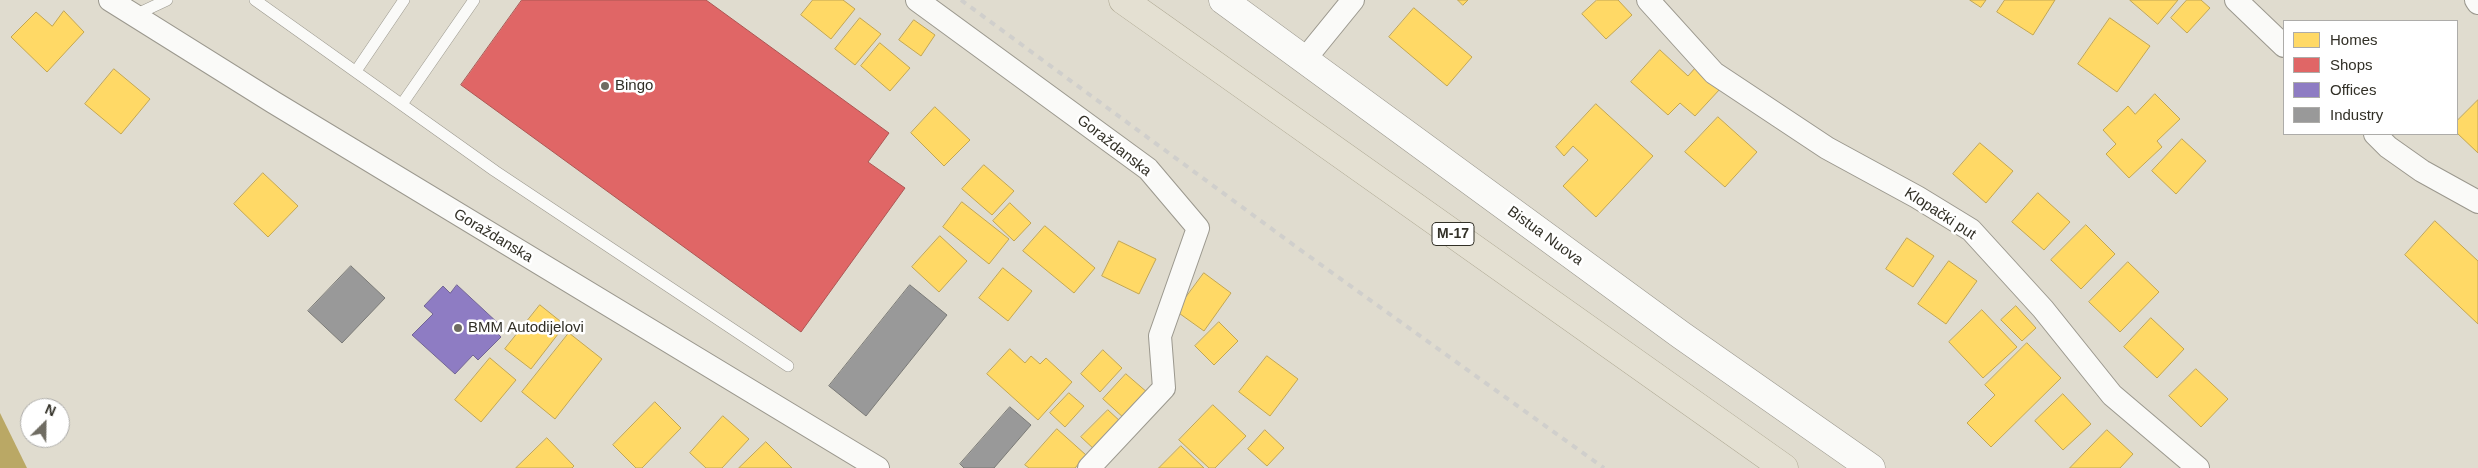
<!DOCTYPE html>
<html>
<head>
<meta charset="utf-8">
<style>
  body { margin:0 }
  #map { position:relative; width:2478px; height:468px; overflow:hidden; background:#e0dccf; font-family:Arial,sans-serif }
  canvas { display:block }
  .legend { position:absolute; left:2283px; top:20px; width:175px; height:115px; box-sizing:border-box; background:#fff; border:1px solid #adaca9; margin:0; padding:6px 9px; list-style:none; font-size:15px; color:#323027 }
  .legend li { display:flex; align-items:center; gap:10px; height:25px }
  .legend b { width:25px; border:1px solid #adaca9 }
  .north { position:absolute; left:20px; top:398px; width:50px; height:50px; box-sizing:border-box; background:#fff; border:1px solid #adaca9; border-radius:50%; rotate:23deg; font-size:14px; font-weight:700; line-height:20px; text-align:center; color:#323027 }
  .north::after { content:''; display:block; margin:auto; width:18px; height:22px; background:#6f6c62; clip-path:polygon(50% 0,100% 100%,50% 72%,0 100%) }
</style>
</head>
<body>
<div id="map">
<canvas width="2478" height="468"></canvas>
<ul class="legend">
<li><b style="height:14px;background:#ffd966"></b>Homes</li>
<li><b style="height:14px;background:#e06666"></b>Shops</li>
<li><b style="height:14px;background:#8e7cc3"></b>Offices</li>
<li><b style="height:14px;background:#999"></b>Industry</li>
</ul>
<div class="north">N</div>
</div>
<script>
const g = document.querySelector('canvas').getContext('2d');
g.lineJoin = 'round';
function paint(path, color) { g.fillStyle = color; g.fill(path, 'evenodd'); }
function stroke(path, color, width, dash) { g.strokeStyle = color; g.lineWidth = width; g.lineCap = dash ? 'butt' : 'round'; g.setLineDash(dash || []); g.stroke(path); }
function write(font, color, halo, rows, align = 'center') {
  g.font = font + ' Arial,sans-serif'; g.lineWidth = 5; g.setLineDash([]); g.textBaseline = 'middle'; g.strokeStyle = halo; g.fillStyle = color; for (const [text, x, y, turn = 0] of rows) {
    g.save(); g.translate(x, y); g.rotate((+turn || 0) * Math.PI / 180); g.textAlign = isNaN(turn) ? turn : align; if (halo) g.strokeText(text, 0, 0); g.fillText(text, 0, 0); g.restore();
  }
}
paint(new Path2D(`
  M0 413 27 468H0Z`), '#baa865');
const homes = new Path2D(`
  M813 0H843L855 9 831 39 801 15Z
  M1458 0H1468L1463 5Z
  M1597 0H1618L1632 15 1606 39 1582 14Z
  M1970 0H1986L1981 7Z
  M2005 0H2055L2033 35 1997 12Z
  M2130 0H2178L2158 24Z
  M2187 0H2201L2210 8 2187 33 2171 18Z
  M1414 8 1472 57 1447 86 1389 37Z
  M64 11 84 32 47 72 11 37 36 12 52 26Z
  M860 18 881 34 855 65 835 49Z
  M2110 18 2150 46 2117 92 2078 64Z
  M914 20 935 35 921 56 899 40Z
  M880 43 910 68 890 91 861 66Z
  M1660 50 1688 76 1696 67 1720 89 1695 116 1680 103 1668 115 1631 82Z
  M114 69 150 99 121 134 85 104Z
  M2155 94 2180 119 2157 141 2162 147 2129 178 2106 154 2116 144 2103 130 2128 106 2135 114Z
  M2478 100V153L2457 133V121Z
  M1596 104 1653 156 1596 217 1563 186 1588 160 1573 146 1564 156 1556 147Z
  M935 107 970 140 944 166 911 133Z
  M1718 117 1757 152 1725 187 1685 152Z
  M2182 139 2206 161 2176 194 2152 171Z
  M1980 143 2013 171 1986 203 1953 174Z
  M984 165 1014 191 992 215 962 189Z
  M263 173 298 206 268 237 234 204Z
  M2038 193 2070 222 2044 250 2012 222Z
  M962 202 1009 239 989 264 943 227Z
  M1010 203 1031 223 1014 241 993 221Z
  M2435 221 2478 261V324L2405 255Z
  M2086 225 2115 254 2081 289 2051 260Z
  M1045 226 1095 268 1074 293 1023 251Z
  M940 236 967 261 939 292 912 267Z
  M1907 238 1934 256 1913 287 1886 269Z
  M1119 241 1156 259 1139 294 1102 276Z
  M1949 261 1977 281 1946 324 1918 304Z
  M2128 262 2159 292 2120 332 2089 302Z
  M1003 268 1032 291 1008 321 979 298Z
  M1204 273 1231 293 1204 331 1176 311Z
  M540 305 565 325 531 369 505 349Z
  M2016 306 2036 328 2022 341 2001 320Z
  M1982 310 2017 347 1983 378 1949 342Z
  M2151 318 2184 349 2157 378 2124 347Z
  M1219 322 1238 341 1214 365 1195 346Z
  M569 333 602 359 555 419 522 392Z
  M2027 343 2061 378 1991 447 1967 423 1995 395 1985 385Z
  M1010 349 1025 363 1031 356 1040 364 1046 358 1072 382 1038 420 987 374Z
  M1103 350 1122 368 1100 392 1081 374Z
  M1267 356 1298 379 1270 416 1239 392Z
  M490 358 516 380 481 422 455 400Z
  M2196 369 2228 399 2201 427 2169 396Z
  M1126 374 1148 393 1125 419 1103 399Z
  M1069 393 1084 406 1065 427 1050 413Z
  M2063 394 2091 424 2063 450 2035 421Z
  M655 402 681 428 642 468H636L613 445Z
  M1213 405 1246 436 1215 468H1209L1179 440Z
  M1108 410 1122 423 1095 450 1081 437Z
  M723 416 749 439 722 468H706L690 453Z
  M1057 429 1086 455 1075 468H1029L1025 465Z
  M1265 430 1284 448 1267 466 1248 449Z
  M2107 430 2133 454 2120 468H2070Z
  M547 438 574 466 572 468H516Z
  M766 442 792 468H739Z
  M1181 446 1204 468H1159Z`);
paint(homes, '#ffd966');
stroke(homes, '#c2a653', 1);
const shops = new Path2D(`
  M522 0H706L889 133 868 162 905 188 801 332 461 85Z`);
paint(shops, '#e06666');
stroke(shops, '#ac5653', 1);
const offices = new Path2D(`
  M457 285 500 325 495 331 501 337 478 360 473 355 455 374 412 335 433 314 424 306 443 286 450 293Z`);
paint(offices, '#8e7cc3');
stroke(offices, '#726594', 1);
const industry = new Path2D(`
  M351 266 385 298 342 343 308 311Z
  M910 285 947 315 866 416 829 386Z
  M1010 407 1031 425 994 468H964L960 464Z`);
paint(industry, '#999');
stroke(industry, '#7a7a77', 1);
const service = new Path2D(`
  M255 0 495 171 788 366
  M135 15 167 0
  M356 71 404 0
  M402 104 474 0`);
const minor = new Path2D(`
  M110 0 273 102 878 468
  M917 0 1148 169 1198 228 1160 336 1164 388 1089 468
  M1648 0 1714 73 1827 148 1917 197 1971 230 2043 309 2112 395 2198 468
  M2236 0 2284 46
  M2476 0 2478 3
  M1305 59 1353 0
  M2375 134 2388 147 2422 171 2478 202`);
const tertiary = new Path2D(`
  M1223 0 1681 335 1871 468`);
const trunk = new Path2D(`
  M1123 0 1784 468`);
stroke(service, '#9b988e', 12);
stroke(minor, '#9b988e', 24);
stroke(tertiary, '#9b988e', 29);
stroke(trunk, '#aca690', 29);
stroke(service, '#fafaf8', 11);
stroke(minor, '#fafaf8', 22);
stroke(tertiary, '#fafaf8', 28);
stroke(trunk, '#e4e0d2', 28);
stroke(new Path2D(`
  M961 0 1295 246 1604 468`), '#d0cfcc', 4, [6, 6]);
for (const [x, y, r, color] of [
  [605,86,5,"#6f6c62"],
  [458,328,5,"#6f6c62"]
]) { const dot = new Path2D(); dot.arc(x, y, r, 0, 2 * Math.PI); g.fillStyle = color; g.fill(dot); stroke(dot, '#fff', 2); }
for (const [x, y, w] of [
  [1453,234,42]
]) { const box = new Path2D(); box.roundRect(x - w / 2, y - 11.5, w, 23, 4); g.fillStyle = '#fff'; g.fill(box); stroke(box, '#323027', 1); }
write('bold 14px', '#323027', null, [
  ["M-17",1453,234]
]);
write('15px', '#323027', '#fff', [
  ["Bingo",615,86],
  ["BMM Autodijelovi",468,328]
], 'left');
write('15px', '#323027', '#fff', [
  ["Goraždanska",1114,146,38],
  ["Klopački put",1940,214,33],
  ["Goraždanska",493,236,31],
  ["Bistua Nuova",1545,236,36]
]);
</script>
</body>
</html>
